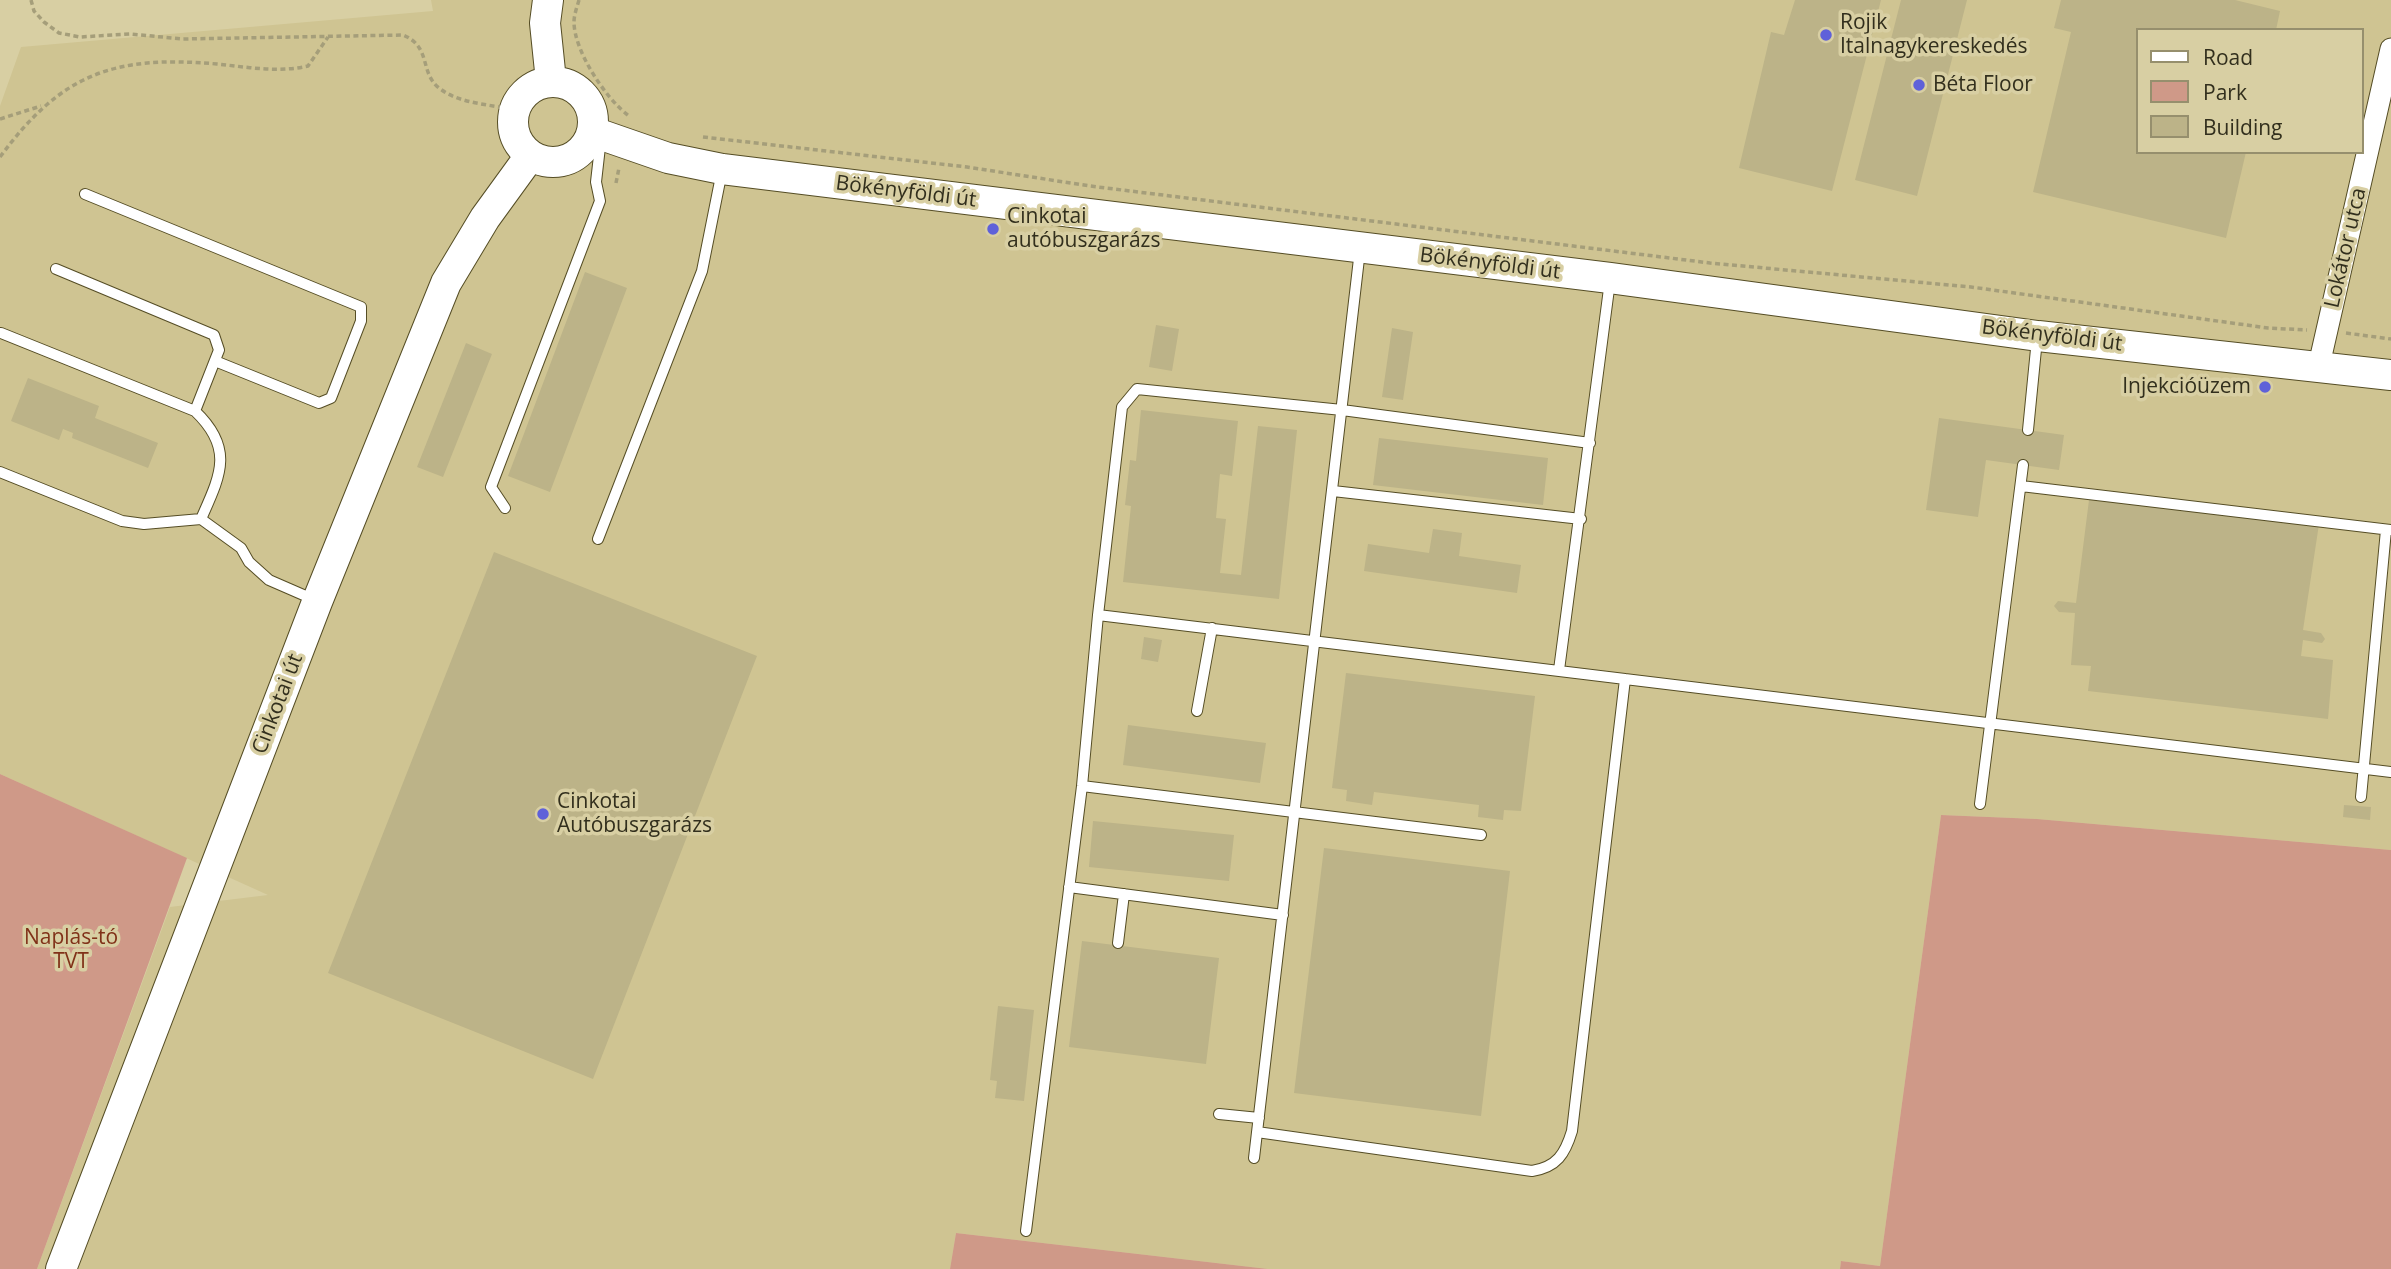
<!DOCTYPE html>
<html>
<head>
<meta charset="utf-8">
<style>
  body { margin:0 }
  #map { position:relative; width:2391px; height:1269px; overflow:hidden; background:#d8cfa3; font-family:"Open Sans",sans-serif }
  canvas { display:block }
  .legend { position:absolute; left:2136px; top:28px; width:228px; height:126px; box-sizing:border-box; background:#d8cfa3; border:2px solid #968f6d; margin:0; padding:9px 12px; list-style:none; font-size:21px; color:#322f1d }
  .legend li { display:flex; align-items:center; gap:14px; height:35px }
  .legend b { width:35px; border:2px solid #968f6d }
</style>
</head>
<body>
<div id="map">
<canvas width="2391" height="1269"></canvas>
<ul class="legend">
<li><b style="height:9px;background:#fff"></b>Road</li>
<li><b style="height:19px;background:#cf9988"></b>Park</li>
<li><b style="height:19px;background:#bcb388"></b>Building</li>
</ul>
</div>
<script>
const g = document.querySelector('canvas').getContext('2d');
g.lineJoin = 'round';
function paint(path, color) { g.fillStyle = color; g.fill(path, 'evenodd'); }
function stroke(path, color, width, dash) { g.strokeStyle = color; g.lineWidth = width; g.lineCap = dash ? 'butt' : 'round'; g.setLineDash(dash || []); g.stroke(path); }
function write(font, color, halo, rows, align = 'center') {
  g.font = font + ' "Open Sans",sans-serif'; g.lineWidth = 7; g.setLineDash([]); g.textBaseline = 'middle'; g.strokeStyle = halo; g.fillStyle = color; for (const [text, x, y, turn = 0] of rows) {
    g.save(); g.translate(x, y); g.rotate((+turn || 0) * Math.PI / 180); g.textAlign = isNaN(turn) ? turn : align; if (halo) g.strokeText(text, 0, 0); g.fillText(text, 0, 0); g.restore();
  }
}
paint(new Path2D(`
  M431 0H2391V850L2037 819 1941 815 1880 1266 1841 1261 1840 1269H1268L956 1233 950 1269H37L170 907 268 895 0 774V106L21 47 433 11ZM2137 30H2361V152H2137Z`), '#cfc492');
paint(new Path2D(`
  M0 774 187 858 37 1269H0Z
  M1941 815 2037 819 2391 850V1269H1840L1841 1261 1880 1266Z
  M956 1233 1268 1269H950Z`), '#cf9988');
paint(new Path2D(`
  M1795 0H1881L1832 191 1739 168 1771 32 1784 35Z
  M1901 0H1967L1917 196 1855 180Z
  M2061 0H2235L2280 11 2276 30H2137V152H2246L2226 238 2033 192 2071 32 2054 28Z
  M585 272 627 288 550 492 508 476Z
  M1156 325 1179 329 1172 371 1149 367Z
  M1392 328 1413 332 1403 400 1382 397Z
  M466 343 492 354 443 477 417 467Z
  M28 378 99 406 95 418 158 443 148 468 72 438 73 433 63 429 59 440 11 421Z
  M1141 410 1238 421 1232 476 1220 474 1216 518 1226 519 1220 573 1241 575 1258 426 1297 430 1279 599 1123 582 1131 506 1125 505 1130 460 1136 461Z
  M1939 418 2064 435 2059 470 1986 460 1978 517 1926 510Z
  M1379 438 1548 458 1543 505 1373 485Z
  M2089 500 2319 524 2303 630 2321 633 2325 639 2322 643 2303 640 2301 656 2333 660 2328 719 2088 691 2091 666 2071 665 2075 613 2059 612 2054 606 2058 601 2076 603Z
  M1433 529 1462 533 1459 556 1521 565 1517 593 1364 571 1368 544 1429 553Z
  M494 552 757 656 593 1079 328 973Z
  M1144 637 1162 640 1158 662 1141 659Z
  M1346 673 1535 696 1521 811 1504 810 1503 820 1478 817 1479 805 1374 792 1372 805 1346 801 1347 790 1332 788Z
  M1128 725 1266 743 1260 783 1123 765Z
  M2344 805 2371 807 2370 820 2343 817Z
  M1093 821 1234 835 1229 881 1089 867Z
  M1324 848 1510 871 1481 1116 1294 1093Z
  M1082 941 1219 958 1206 1064 1069 1047Z
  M998 1006 1034 1010 1024 1101 995 1098 997 1081 990 1080Z`), '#bcb388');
const lane = new Path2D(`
  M85 194 361 307V321L331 398 319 403 215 361
  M56 269 214 335 219 350 195 411
  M1 333 195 411C235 449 220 476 201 519
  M2028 430 2037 339
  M0 472 122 521 144 524 201 519 241 548 249 562 269 580 315 600
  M2021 486 2391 530
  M1333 491 1581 519
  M505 508 491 487 600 201 596 182 601 138
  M598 539 702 271 722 171
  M1098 615 1122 407 1137 389 1342 410 1590 443
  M1559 670 1610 281
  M1197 711 1212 628
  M1082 786 1481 835
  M2361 797 2386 530
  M1980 804 2023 465
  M1069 887 1283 915
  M1118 943 1124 894
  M1219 1114 1259 1118
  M1257 1132 1532 1171C1557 1167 1565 1154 1572 1131L1625 679
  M1254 1158 1360 250
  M1026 1231 1082 786 1098 615 2391 772`);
const street = new Path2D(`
  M2319 365 2391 49`);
const secondary = new Path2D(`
  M548 0 545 23 551 81
  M513 122a40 40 0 1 1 80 0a40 40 0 1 1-80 0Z
  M593 132 668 158 722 169 1610 278 2038 336 2391 375
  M61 1269 317 602 446 283 485 218 530 156`);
stroke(lane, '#554d25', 12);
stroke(street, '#554d25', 23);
stroke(secondary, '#554d25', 32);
stroke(new Path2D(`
  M31 0 34 11 44 22 59 33 80 37 130 34 183 39 403 35C432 47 419 72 439 88 459 104 490 104 514 110
  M579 0C577 7 574 15 574 22 574 51 606 99 629 116
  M0 119 41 106
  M703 137 967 167 1090 186 1710 263 1971 287 2268 328 2307 330
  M0 157C62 73 114 55 217 64 247 67 278 73 308 66L328 37
  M616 183 619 168
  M2346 333 2391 339`), '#a59e7a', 3.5, [5, 3.5]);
stroke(lane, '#fff', 10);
stroke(street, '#fff', 21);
stroke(secondary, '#fff', 30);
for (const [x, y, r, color] of [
  [1826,35,7,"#5f61d9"],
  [1919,85,7,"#5f61d9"],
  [993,229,7,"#5f61d9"],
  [2265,387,7,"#5f61d9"],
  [543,814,7,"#5f61d9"]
]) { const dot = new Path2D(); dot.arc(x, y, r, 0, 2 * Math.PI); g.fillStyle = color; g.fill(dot); stroke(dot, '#d8cfa3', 2.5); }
write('21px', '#322f1d', '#d8cfa3', [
  ["Rojik",1840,23],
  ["Italnagykereskedés",1840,47],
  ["Béta Floor",1933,85],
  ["Cinkotai",1007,217],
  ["autóbuszgarázs",1007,241],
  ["Injekcióüzem",2251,387,"right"],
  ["Cinkotai",557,802],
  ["Autóbuszgarázs",557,826]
], 'left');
write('21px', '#322f1d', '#d8cfa3', [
  ["Bökényföldi út",906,192,7],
  ["Lokátor utca",2346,248,-77],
  ["Bökényföldi út",1490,264,7],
  ["Bökényföldi út",2052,336,7],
  ["Cinkotai út",278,704,-69]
]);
write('21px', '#803118', '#d8cfa3', [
  ["Naplás-tó",71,938],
  ["TVT",71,962]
]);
</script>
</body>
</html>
